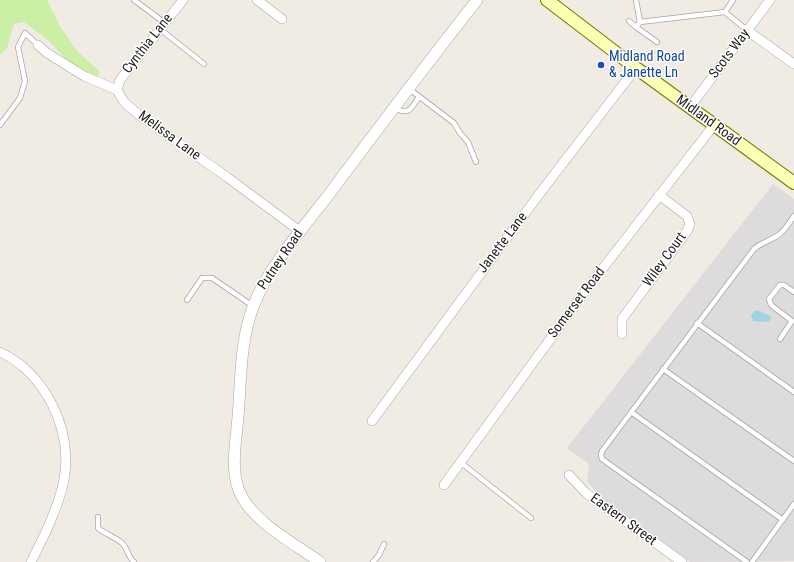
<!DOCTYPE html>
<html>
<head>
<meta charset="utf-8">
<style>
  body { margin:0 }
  canvas { display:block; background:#f0ece4 }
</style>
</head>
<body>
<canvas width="794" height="562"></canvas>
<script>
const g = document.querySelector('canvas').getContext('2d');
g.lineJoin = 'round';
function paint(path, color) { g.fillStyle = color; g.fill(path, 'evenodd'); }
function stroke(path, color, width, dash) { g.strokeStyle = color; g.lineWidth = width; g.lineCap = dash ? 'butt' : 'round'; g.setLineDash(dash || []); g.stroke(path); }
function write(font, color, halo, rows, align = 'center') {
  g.font = font + ' "Roboto Condensed",sans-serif'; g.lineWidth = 3; g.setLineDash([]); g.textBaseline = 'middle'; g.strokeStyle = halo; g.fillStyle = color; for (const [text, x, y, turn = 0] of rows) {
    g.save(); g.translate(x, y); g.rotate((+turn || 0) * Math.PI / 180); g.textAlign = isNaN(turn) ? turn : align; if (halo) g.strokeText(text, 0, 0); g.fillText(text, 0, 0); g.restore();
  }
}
paint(new Path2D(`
  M773 184 794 199V561L690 562 602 499 587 481 589 464 567 448Z`), '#dddbdb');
paint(new Path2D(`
  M0 0H47L61 28 77 51 100 72 97 77 67 60 49 41 24 22 14 24 7 48 0 55Z`), '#cbefa5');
paint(new Path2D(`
  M756 310 769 315 771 317 770 321 767 322 753 321 751 316 752 314Z`), '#a0d4e2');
const service = new Path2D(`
  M134 0 165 23
  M636 0 640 22 725 12
  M733 0 725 12 748 31
  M629 21 636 27
  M640 22 636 27 657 42
  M160 29 204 64
  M408 88 454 123 460 133 468 142 476 162
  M393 108C410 115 410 110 419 97
  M0 125 20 98 25 81 18 47 25 33 38 45
  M187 300 202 278H212L253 306
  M697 323 794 392
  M780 339 792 321 771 305 769 299 780 285H784L794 292
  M663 369 794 461
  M631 412 783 520
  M460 462 531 518
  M98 517V528C105 534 115 537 122 543 128 549 128 557 134 562
  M373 562 379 555 384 544
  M747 562 602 459 601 455 602 451 754 249C761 243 769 241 777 236 784 232 789 223 794 216
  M752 562 794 504`);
const minor = new Path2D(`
  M257 0 282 19
  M748 31 794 64
  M38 45 47 53 84 76 117 90 124 102 139 115 227 177 301 232
  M117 90 120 80 183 0
  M690 107 770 0
  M622 334V319L687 231 690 224 687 216 659 195
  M0 352C46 374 73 430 64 480 58 509 44 536 31 562
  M372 421 537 197 636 68
  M569 475 586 493 682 562
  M444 485 586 290 714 125`);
const tertiary = new Path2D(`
  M320 562C295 544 257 524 242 497 229 474 236 442 238 417 241 381 240 341 253 307 267 269 302 229 327 197 376 131 426 65 477 0`);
const secondary = new Path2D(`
  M547 0 636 68 794 183`);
stroke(service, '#a5a5a5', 6);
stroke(minor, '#a5a5a5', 10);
stroke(tertiary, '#a5a5a5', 12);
stroke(secondary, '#707b00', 14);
stroke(service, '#fff', 4.5);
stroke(minor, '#fff', 9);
stroke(tertiary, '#fff', 11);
stroke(secondary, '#fdffb3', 12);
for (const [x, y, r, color] of [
  [601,65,4,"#1a4fb4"]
]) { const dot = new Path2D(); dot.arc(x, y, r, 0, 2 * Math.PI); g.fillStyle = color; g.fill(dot); stroke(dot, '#fff', 1.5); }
write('14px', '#1e1e1e', '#fff', [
  ["Cynthia Lane",148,44,-52],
  ["Scots Way",730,54,-53],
  ["Midland Road",708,121,36],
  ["Melissa Lane",169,136,36],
  ["Janette Lane",503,243,-53],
  ["Putney Road",281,260,-56],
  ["Wiley Court",665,260,-54],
  ["Somerset Road",577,303,-53],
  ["Eastern Street",623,520,36]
]);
write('14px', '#164399', '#fff', [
  ["Midland Road",609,57],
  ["& Janette Ln",609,73]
], 'left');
</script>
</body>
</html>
